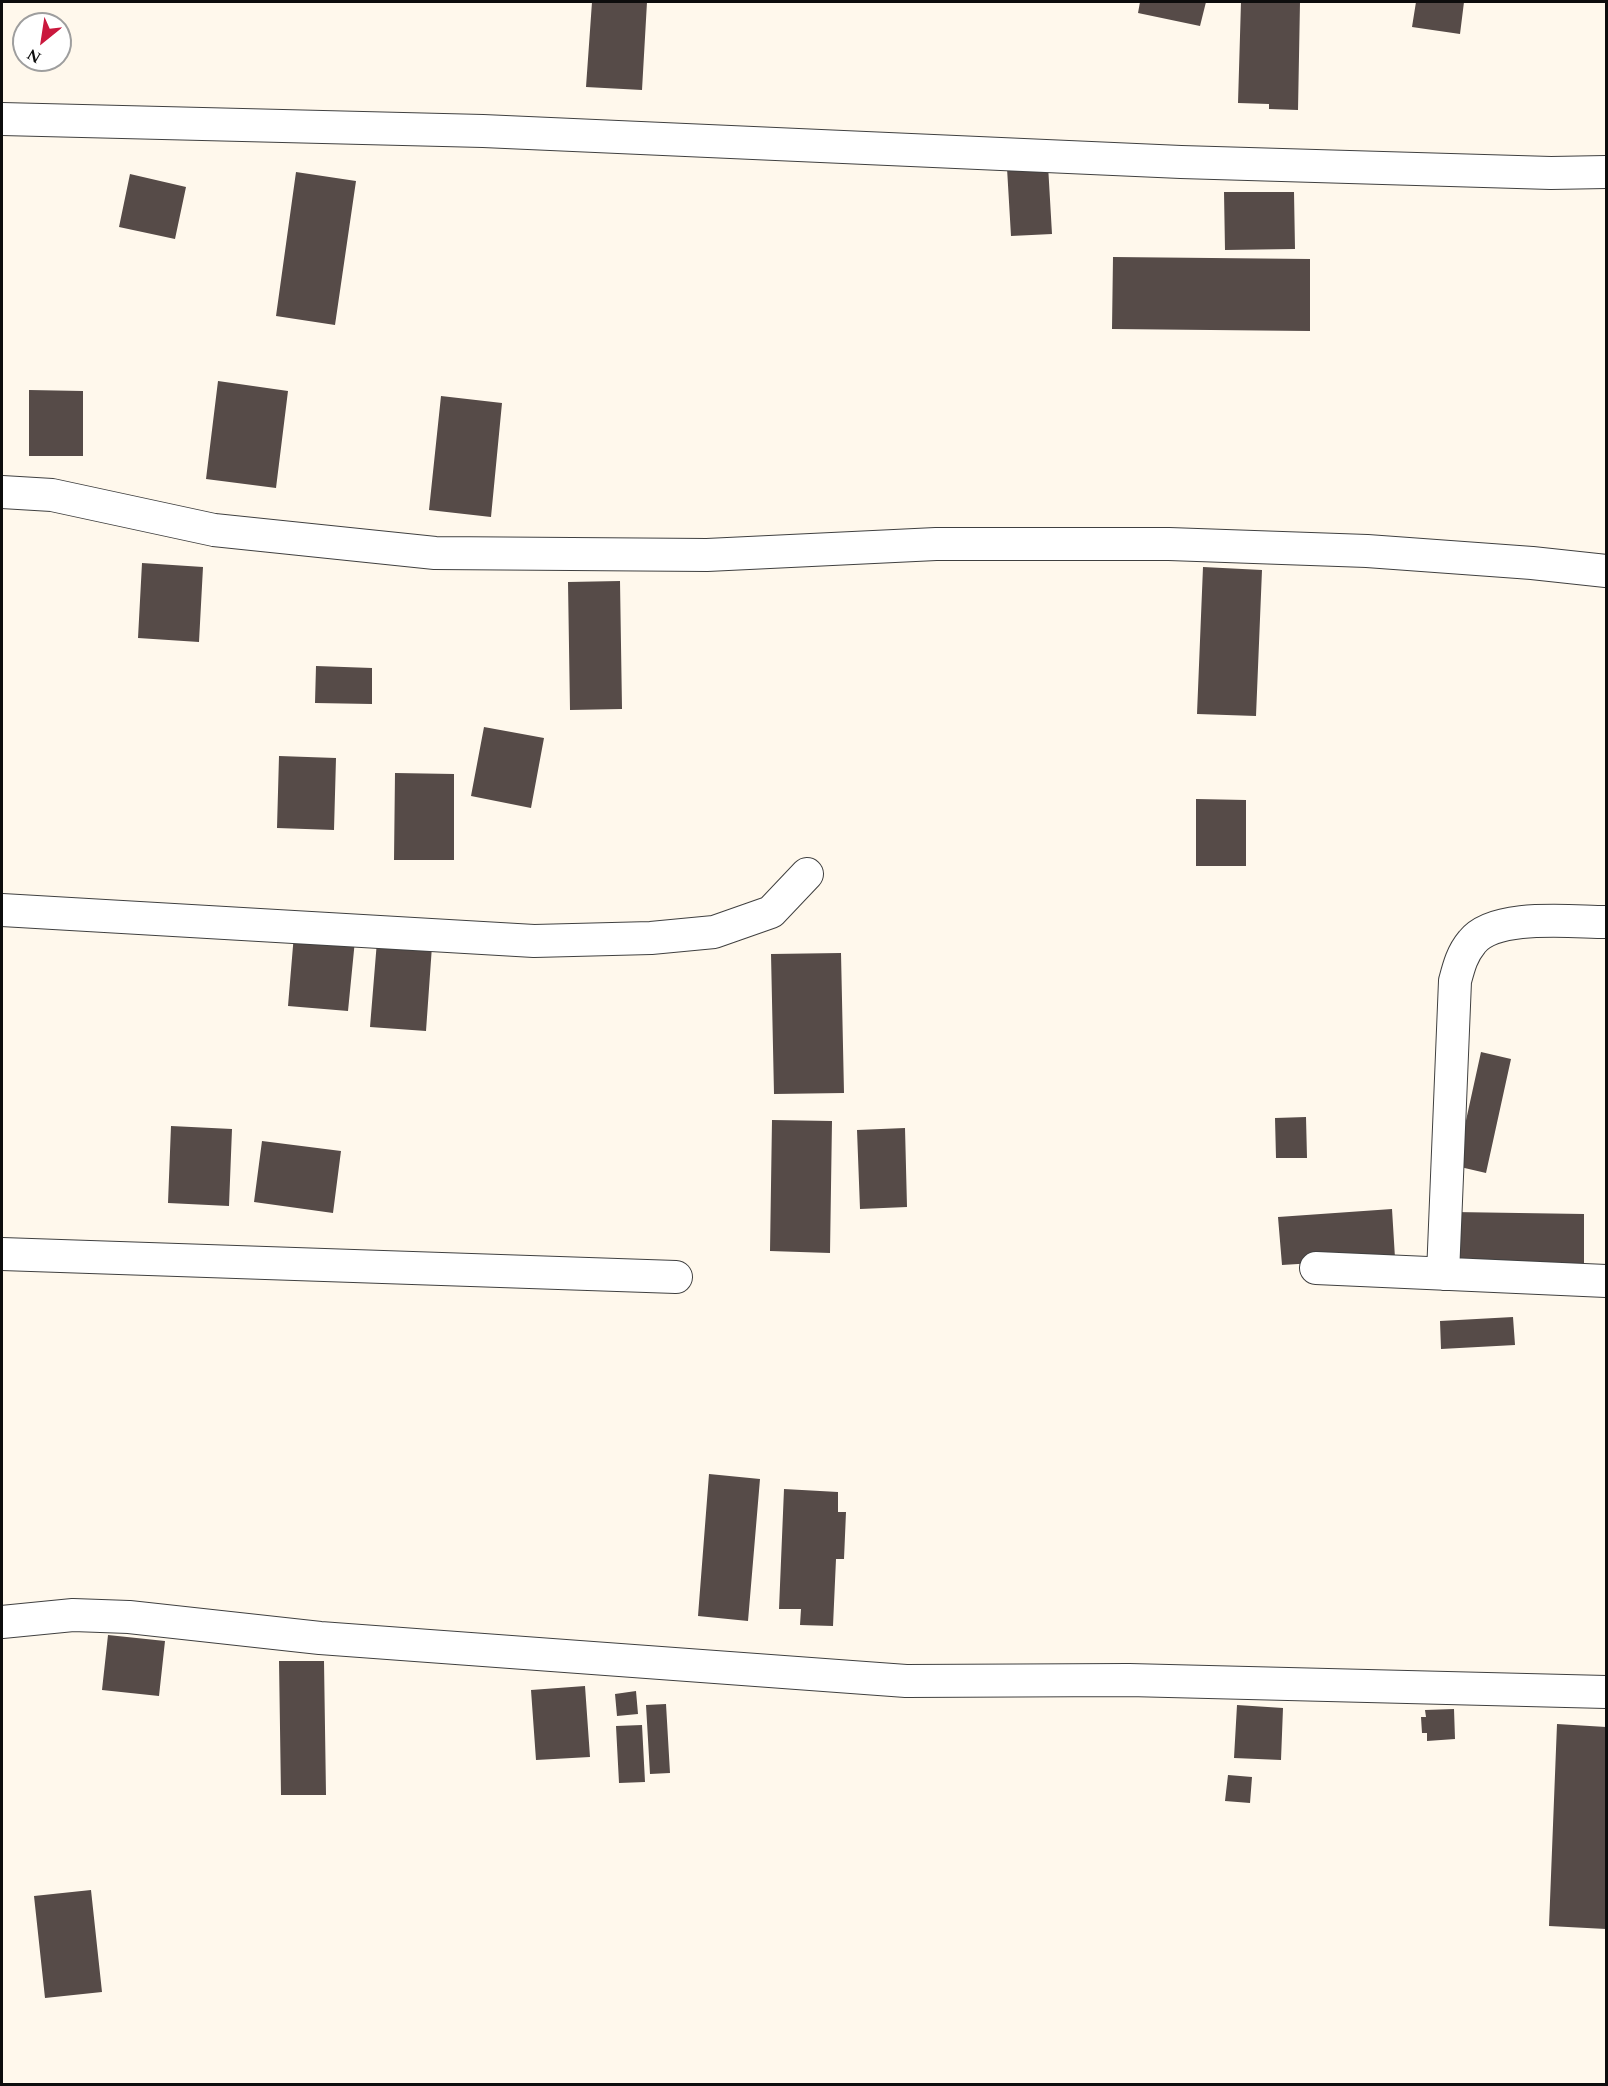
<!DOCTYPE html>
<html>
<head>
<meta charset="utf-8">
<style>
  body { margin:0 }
  #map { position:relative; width:1608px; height:2086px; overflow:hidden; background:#fff8ec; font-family:Spectral,serif }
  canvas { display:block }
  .frame { position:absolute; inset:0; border:3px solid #0d0d0d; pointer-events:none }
  .north { position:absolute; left:12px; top:12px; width:60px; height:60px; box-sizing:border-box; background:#fff; border:2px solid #9e9e9e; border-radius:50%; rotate:210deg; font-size:16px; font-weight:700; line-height:24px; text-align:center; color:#0d0d0d }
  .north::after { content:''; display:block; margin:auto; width:21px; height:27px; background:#ca183d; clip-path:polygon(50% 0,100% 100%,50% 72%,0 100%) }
</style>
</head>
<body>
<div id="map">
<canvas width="1608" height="2086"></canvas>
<div class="frame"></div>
<div class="north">N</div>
</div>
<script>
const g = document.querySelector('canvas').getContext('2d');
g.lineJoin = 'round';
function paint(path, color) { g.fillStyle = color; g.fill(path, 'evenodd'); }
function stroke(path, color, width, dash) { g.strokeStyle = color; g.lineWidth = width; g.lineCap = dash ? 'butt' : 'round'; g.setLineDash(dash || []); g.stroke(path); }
paint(new Path2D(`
  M592 2H647L642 90 586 87Z
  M1140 2H1206L1200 26 1138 13Z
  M1241 2H1300L1298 110 1269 109V104L1238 103Z
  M1416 2H1464L1460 34 1412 27Z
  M1048 165 1052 234 1011 236 1007 168Z
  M296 172 356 181 335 325 276 316Z
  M130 174 186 187 175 239 119 227Z
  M1224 192H1294L1295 249 1225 250Z
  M1113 257 1310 259V331L1112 329Z
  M218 381 288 391 276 488 206 479Z
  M29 390 83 391V456H29Z
  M441 396 502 403 491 517 429 510Z
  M142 563 203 567 199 642 138 638Z
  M1203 567 1262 570 1256 716 1197 714Z
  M620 581 622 709 570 710 568 582Z
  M316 666 372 668V704L315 703Z
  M484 727 544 738 531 808 471 796Z
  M279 756 336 758 334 830 277 828Z
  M395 773 454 774V860H394Z
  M1196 799 1246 800V866H1196Z
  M294 934 355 940 348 1011 288 1006Z
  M377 941 432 946 426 1031 370 1027Z
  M841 953 844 1093 774 1094 771 954Z
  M1481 1052 1511 1059 1486 1173 1456 1166Z
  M1306 1117 1307 1158H1276L1275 1118Z
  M772 1120 832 1121 830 1253 770 1251Z
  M171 1126 232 1129 229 1206 168 1203Z
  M905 1128 907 1207 860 1209 857 1130Z
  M262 1141 341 1151 333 1213 254 1202Z
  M1392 1209 1395 1258 1282 1265 1278 1217Z
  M1454 1212 1584 1214V1267H1454Z
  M1513 1317 1515 1345 1441 1349 1440 1321Z
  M709 1474 760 1479 748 1621 698 1616Z
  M784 1489 838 1492V1512H846L844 1559H836L833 1626 800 1625 801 1609H779Z
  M108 1635 165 1641 159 1696 102 1690Z
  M279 1661H324L326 1795H281Z
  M585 1686 590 1757 536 1760 531 1690Z
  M636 1691 638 1714 617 1716 615 1694Z
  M666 1704 670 1773 650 1774 646 1705Z
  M1237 1705 1283 1708 1281 1760 1234 1758Z
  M1454 1709 1455 1739 1427 1741V1733H1422L1421 1717H1426L1425 1710Z
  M1557 1724 1606 1727V1929L1549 1926Z
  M642 1725 645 1782 619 1783 616 1726Z
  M1228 1775 1252 1777 1250 1803 1225 1801Z
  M91 1890 102 1992 45 1998 34 1896Z`), '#564b48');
const minor = new Path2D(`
  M2 119 483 131 1181 162 1551 173 1606 172
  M2 492 52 495 214 530 435 553 707 555 936 544H1169L1367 551 1532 563 1606 571
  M2 910 534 941 651 938 714 932 771 912 807 874
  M2 1254 676 1277
  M1316 1268 1606 1281
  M1443 1274 1455 981C1459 966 1462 954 1472 942 1495 913 1571 922 1606 922
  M2 1622 73 1615 129 1617 320 1638 906 1681 1129 1680 1606 1692`);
stroke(minor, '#404040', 34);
stroke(minor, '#fff', 32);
</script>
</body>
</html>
